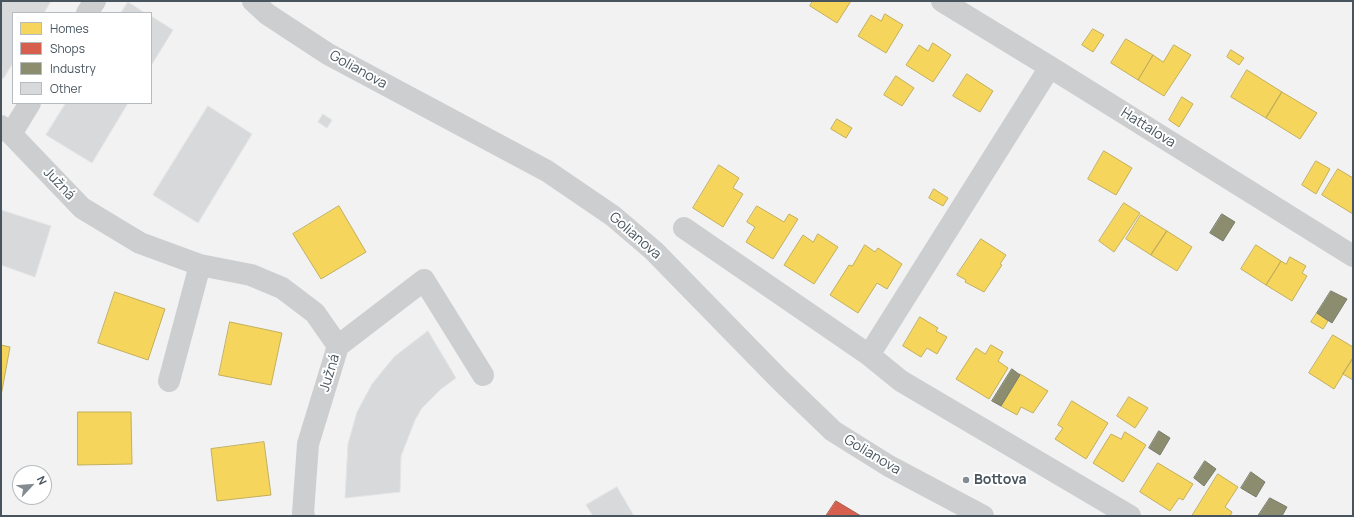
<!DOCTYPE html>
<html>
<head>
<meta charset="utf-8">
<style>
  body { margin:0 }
  #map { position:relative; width:1354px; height:517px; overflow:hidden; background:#f2f2f2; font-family:Manrope,sans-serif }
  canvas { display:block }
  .frame { position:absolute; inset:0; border:2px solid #48555f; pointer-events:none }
  .legend { position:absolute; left:12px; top:12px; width:140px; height:92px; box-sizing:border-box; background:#fff; border:1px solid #b6bbbf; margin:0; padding:5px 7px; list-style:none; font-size:12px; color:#48555f }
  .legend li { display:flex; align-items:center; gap:8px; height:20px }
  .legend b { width:20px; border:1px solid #b6bbbf }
  .north { position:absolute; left:12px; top:465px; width:40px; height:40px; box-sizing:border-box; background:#fff; border:1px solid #b6bbbf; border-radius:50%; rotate:64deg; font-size:11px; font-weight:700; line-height:16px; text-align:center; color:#48555f }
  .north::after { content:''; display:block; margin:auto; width:14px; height:18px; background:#848c92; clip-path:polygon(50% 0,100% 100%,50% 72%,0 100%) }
</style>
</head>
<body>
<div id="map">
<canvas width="1354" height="517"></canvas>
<div class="frame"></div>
<ul class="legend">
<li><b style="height:11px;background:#f6d55c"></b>Homes</li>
<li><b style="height:11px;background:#d6604d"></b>Shops</li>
<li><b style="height:11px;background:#8c8c6e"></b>Industry</li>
<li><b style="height:11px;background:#d8d9da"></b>Other</li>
</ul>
<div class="north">N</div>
</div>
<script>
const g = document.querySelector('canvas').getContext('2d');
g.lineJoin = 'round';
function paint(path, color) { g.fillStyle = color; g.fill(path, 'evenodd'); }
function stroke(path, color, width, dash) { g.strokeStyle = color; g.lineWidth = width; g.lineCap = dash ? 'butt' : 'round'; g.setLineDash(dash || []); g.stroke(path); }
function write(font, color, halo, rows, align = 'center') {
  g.font = font + ' Manrope,sans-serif'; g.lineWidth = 4; g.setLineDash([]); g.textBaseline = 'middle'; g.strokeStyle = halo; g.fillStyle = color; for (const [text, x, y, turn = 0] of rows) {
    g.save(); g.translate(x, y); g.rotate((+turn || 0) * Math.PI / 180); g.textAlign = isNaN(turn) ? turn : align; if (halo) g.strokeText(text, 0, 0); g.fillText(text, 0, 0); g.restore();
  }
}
const homes = new Path2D(`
  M813 1H851L837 23 810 6Z
  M885 14 903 25 886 53 858 36 871 15 881 21Z
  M1093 29 1104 35 1093 52 1082 45Z
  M1126 39 1153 55 1138 80 1111 63Z
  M933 43 951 55 933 82 906 65 919 45 928 51Z
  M1174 45 1191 55 1164 96 1138 80 1153 55 1163 62Z
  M1231 50 1244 58 1239 65 1227 57Z
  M1247 70 1282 92 1266 118 1231 97Z
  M967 74 993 91 980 112 953 96Z
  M896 76 914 88 902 106 884 95Z
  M1282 92 1317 113 1300 139 1266 118Z
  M1182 97 1193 104 1179 127 1169 120Z
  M837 119 852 128 846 138 831 129Z
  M1104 151 1132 168 1116 195 1088 179Z
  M1316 161 1330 169 1316 194 1302 185Z
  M719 165 739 178 733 188 743 194 723 227 693 208Z
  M1338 169 1353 178V214L1322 195Z
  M934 189 948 198 943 206 929 198Z
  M1124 203 1140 213 1114 252 1099 241Z
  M339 206 366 252 321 279 293 234Z
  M757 206 784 222 789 214 798 219 773 259 746 242 755 227 747 222Z
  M1141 215 1167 231 1151 255 1126 239Z
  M1167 231 1192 247 1177 271 1151 255Z
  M818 234 838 247 814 284 784 265 803 235 813 242Z
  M981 239 1006 255 1000 264 1002 265 984 292 965 282 966 280 957 275Z
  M865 245 875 252 878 248 902 264 887 289 877 283 858 313 830 295 849 265 852 266Z
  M1256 245 1281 261 1266 285 1241 269Z
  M1290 257 1306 266 1302 273 1307 276 1292 301 1266 285 1281 261 1286 264Z
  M115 292 165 309 148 360 98 343Z
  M1317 313 1328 321 1323 329 1311 322Z
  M920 317 938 328 936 331 947 337 937 354 927 348 921 357 903 346Z
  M230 322 282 333 271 385 219 375Z
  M1333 335 1353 347V358L1334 389 1309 373Z
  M1 345 10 347 1 396Z
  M991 345 1003 352 998 361 1008 368 989 399 956 379 976 348 985 354Z
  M1353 358V380L1343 374Z
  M1020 374 1048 391 1033 413 1021 407 1017 415 1001 406Z
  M1129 397 1148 408 1135 428 1117 416Z
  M1072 401 1108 423 1086 459 1055 439 1063 428 1058 425Z
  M78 412H131L132 464 78 465Z
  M1125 432 1146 445 1123 482 1093 463 1111 434 1121 439Z
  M264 442 271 495 217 501 211 449Z
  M1158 463 1193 484 1183 500 1179 498 1170 511 1140 492Z
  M1218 474 1238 487 1225 507 1232 512 1230 516H1192Z`);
paint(homes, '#f6d55c');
stroke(homes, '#c2af5d', 1);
const shops = new Path2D(`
  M836 501 861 516H826Z`);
paint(shops, '#d6604d');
stroke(shops, '#ab5d52', 1);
const industry = new Path2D(`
  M1222 214 1235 222 1223 241 1210 233Z
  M1331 291 1347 299 1332 323 1317 313Z
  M1012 369 1020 375 1001 406 992 401Z
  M1159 431 1170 438 1160 455 1149 448Z
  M1205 461 1216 469 1204 486 1194 478Z
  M1251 472 1265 482 1256 497 1241 488Z
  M1270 498 1287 507 1282 516H1258Z`);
paint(industry, '#8c8c6e');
stroke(industry, '#787c6a', 1);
const building = new Path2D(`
  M1 1H51L44 13H13V63L3 79 1 77Z
  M128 2 145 13H121Z
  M151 16 173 30 151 66Z
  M66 103H128L92 163 46 135Z
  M208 106 252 134 198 223 153 195Z
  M323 114 332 120 327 128 318 122Z
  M1 210 51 226 35 277 1 265Z
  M428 331 456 378 441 389 422 408 415 420 401 456 400 492 345 498 348 444 357 412 372 384 394 357Z
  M617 487 634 516H593L586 505Z`);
paint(building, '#d8d9da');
stroke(building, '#e3e4e5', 1);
stroke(new Path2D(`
  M253 1 267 14 328 54 547 171 613 216 654 251 780 380 833 431 889 466 983 516
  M942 1 1050 67 1353 256
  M87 13 95 1
  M1 126 11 134 82 208 140 243 200 265 251 275 282 288 315 313 338 346 308 444 303 513 304 516
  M11 134 30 103
  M684 228 869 355 901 381 1130 516
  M338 346 424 280 483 375
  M869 355 1050 67
  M169 381 200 265`), '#ccced0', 22);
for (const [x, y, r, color] of [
  [966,480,4,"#848c92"]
]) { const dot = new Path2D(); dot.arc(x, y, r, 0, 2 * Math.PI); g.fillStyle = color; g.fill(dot); stroke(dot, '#fff', 1.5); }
write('14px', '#48555f', '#fff', [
  ["Golianova",358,70,29],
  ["Hattalova",1148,128,32],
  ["Južná",59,184,46],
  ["Golianova",635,236,41],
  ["Južná",330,373,-73],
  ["Golianova",872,455,31]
]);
write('bold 14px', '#48555f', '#fff', [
  ["Bottova",974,480]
], 'left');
</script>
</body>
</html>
